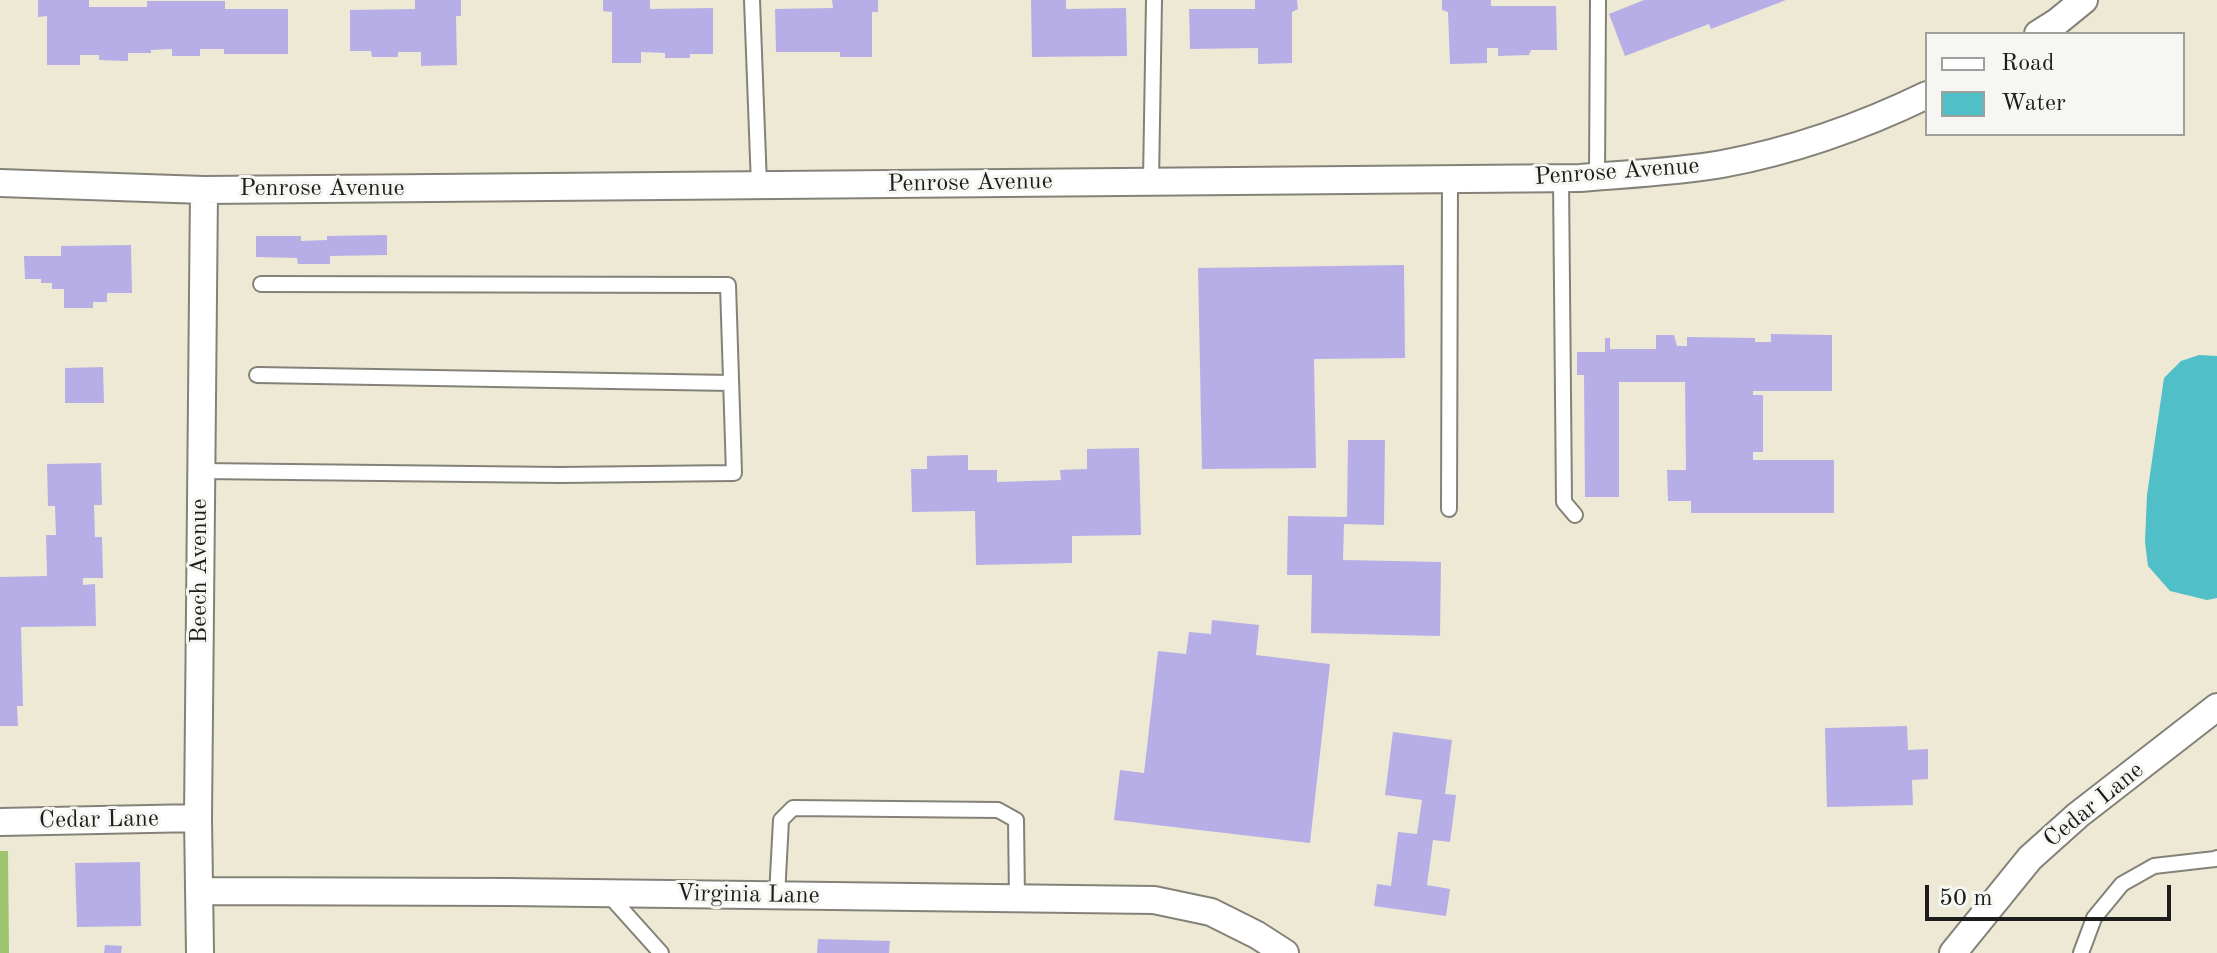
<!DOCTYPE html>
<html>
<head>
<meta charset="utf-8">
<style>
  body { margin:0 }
  #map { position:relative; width:2217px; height:953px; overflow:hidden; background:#ede9d4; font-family:"Old Standard TT",serif }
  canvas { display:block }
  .legend { position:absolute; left:1925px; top:32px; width:260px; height:104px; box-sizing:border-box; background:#f6f6f2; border:2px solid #9f9f9c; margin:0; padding:10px 14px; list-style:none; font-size:24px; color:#1c1c1c }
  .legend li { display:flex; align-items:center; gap:16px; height:40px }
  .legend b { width:40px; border:2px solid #9f9f9c }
  .scale { position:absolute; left:1925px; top:885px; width:246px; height:36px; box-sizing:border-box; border:4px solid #1c1c1c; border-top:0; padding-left:10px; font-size:24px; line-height:28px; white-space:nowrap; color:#1c1c1c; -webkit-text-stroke:6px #f6f6f2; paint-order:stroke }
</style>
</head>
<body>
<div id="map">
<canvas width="2217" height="953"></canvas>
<ul class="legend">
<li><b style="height:10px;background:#fff"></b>Road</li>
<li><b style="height:22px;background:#51bfc8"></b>Water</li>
</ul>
<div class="scale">50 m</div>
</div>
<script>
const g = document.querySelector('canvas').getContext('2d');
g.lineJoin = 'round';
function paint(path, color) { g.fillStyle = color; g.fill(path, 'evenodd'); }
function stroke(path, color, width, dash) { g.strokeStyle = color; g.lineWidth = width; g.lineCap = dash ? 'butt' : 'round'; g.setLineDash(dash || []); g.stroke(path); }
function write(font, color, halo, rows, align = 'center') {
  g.font = font + ' "Old Standard TT",serif'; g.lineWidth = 6; g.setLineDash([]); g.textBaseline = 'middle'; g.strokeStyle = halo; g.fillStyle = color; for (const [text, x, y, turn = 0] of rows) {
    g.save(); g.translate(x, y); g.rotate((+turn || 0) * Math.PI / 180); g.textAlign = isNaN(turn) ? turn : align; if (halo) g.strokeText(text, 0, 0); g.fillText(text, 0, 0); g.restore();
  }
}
paint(new Path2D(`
  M0 851H8L9 953H0Z`), '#9fc46f');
paint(new Path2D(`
  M2199 355 2217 356V598L2207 600 2170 591 2148 566 2145 542 2147 495 2164 378 2181 361Z`), '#51bfc8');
paint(new Path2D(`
  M38 0H89V7H147V1H225V9H288V54H224V49H200V56H172V49L151 50V53H128V61L99 60V55H80V65H47V16L38 17Z
  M415 0H461V16H456L457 65 421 66V52H398V57H372L371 51H350V10L415 9Z
  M603 0H650V9L713 8V54H690V58H665V53L641 52V63H612V12L603 11Z
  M832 0H878V12H872V57H840V52H776L775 9 833 8Z
  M1031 0H1066V9L1126 8 1127 56 1032 57Z
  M1255 0H1297L1298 9 1292 12V63L1258 64V48L1190 49 1189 9H1255Z
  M1442 0H1491V6H1556L1557 50H1531L1529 55 1498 56V48H1487V63L1450 64 1448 12 1442 10Z
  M1644 0H1786L1711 29 1709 24 1625 56 1609 14Z
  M387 235V255L330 256V264H298L297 258 256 257V236H301V241L327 240V236Z
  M131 245 132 293H107V302H93V308H64V289H52V283H41V279H25L24 256H61V246Z
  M1404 265 1405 358 1314 359 1316 468 1202 469 1198 268Z
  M1771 334 1832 335V391H1753V395H1763V452H1753V460H1834V513H1691V501H1668L1667 470H1686L1685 382H1619V497H1585L1584 375H1577V352H1605V338H1610V349H1656V335H1674L1677 346H1687V337L1755 338V342H1771Z
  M103 367 104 403H65V368Z
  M1348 440H1385L1384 525 1344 524 1343 560 1441 562 1440 636 1311 633 1312 575H1287L1288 516 1347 517Z
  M1139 448 1141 535 1072 536V563L976 565 975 511 912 512 911 469H927V456L968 455V470H997V482L1061 480 1060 470 1087 469V449Z
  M101 463 102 505H94L95 537H102L103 578H83V585L95 584 96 626 21 627 23 706H17L18 726H0V577L47 576 46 535H56L55 506H48L47 464Z
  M1212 620 1259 625 1256 655 1330 664 1310 843 1114 820 1120 770 1144 773 1158 651 1186 654 1189 632 1211 634Z
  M1907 726 1908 750 1928 749V779L1912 780 1913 805 1827 807 1825 728Z
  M1393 732 1452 740 1445 794 1456 795 1450 842 1433 840 1427 885 1450 889 1446 916 1374 906 1377 884 1391 886 1398 832 1417 834 1422 800 1385 795Z
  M140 862 141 926 77 927 75 863Z
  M818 939 890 941 889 953H817Z
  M105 945 122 946 121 953H104Z`), '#b7aee8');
const service = new Path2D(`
  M752 0 759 185
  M1597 176 1598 0
  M1561 178 1564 502 1575 515
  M1151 181 1154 0
  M257 375 731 383
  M201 471 560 475 734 473 728 285 261 284
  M1449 509 1450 179
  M608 894 661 953
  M777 896 781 820 793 808 998 810 1016 820 1017 899
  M2081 953 2094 918 2122 884 2154 866 2215 859 2217 858`);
const minor = new Path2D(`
  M2038 34 2057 22 2084 0
  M0 183 204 190 1580 178C1628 174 1676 172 1722 164 1792 151 1863 126 1927 95
  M0 822 198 818
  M199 891 509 892 1154 900 1211 912 1257 935 1285 953
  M200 953 198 818 204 190
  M1953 953 2030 858 2078 815 2217 707`);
stroke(service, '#848278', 18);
stroke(minor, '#848278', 30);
stroke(service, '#fff', 14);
stroke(minor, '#fff', 26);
write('24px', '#1c1c1c', '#f6f6f2', [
  ["Penrose Avenue",1617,172,-4],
  ["Penrose Avenue",970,183,-1],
  ["Penrose Avenue",322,189],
  ["Beech Avenue",200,571,-90],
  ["Cedar Lane",2094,805,-39],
  ["Cedar Lane",99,820,-1],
  ["Virginia Lane",748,895,1]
]);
</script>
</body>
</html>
